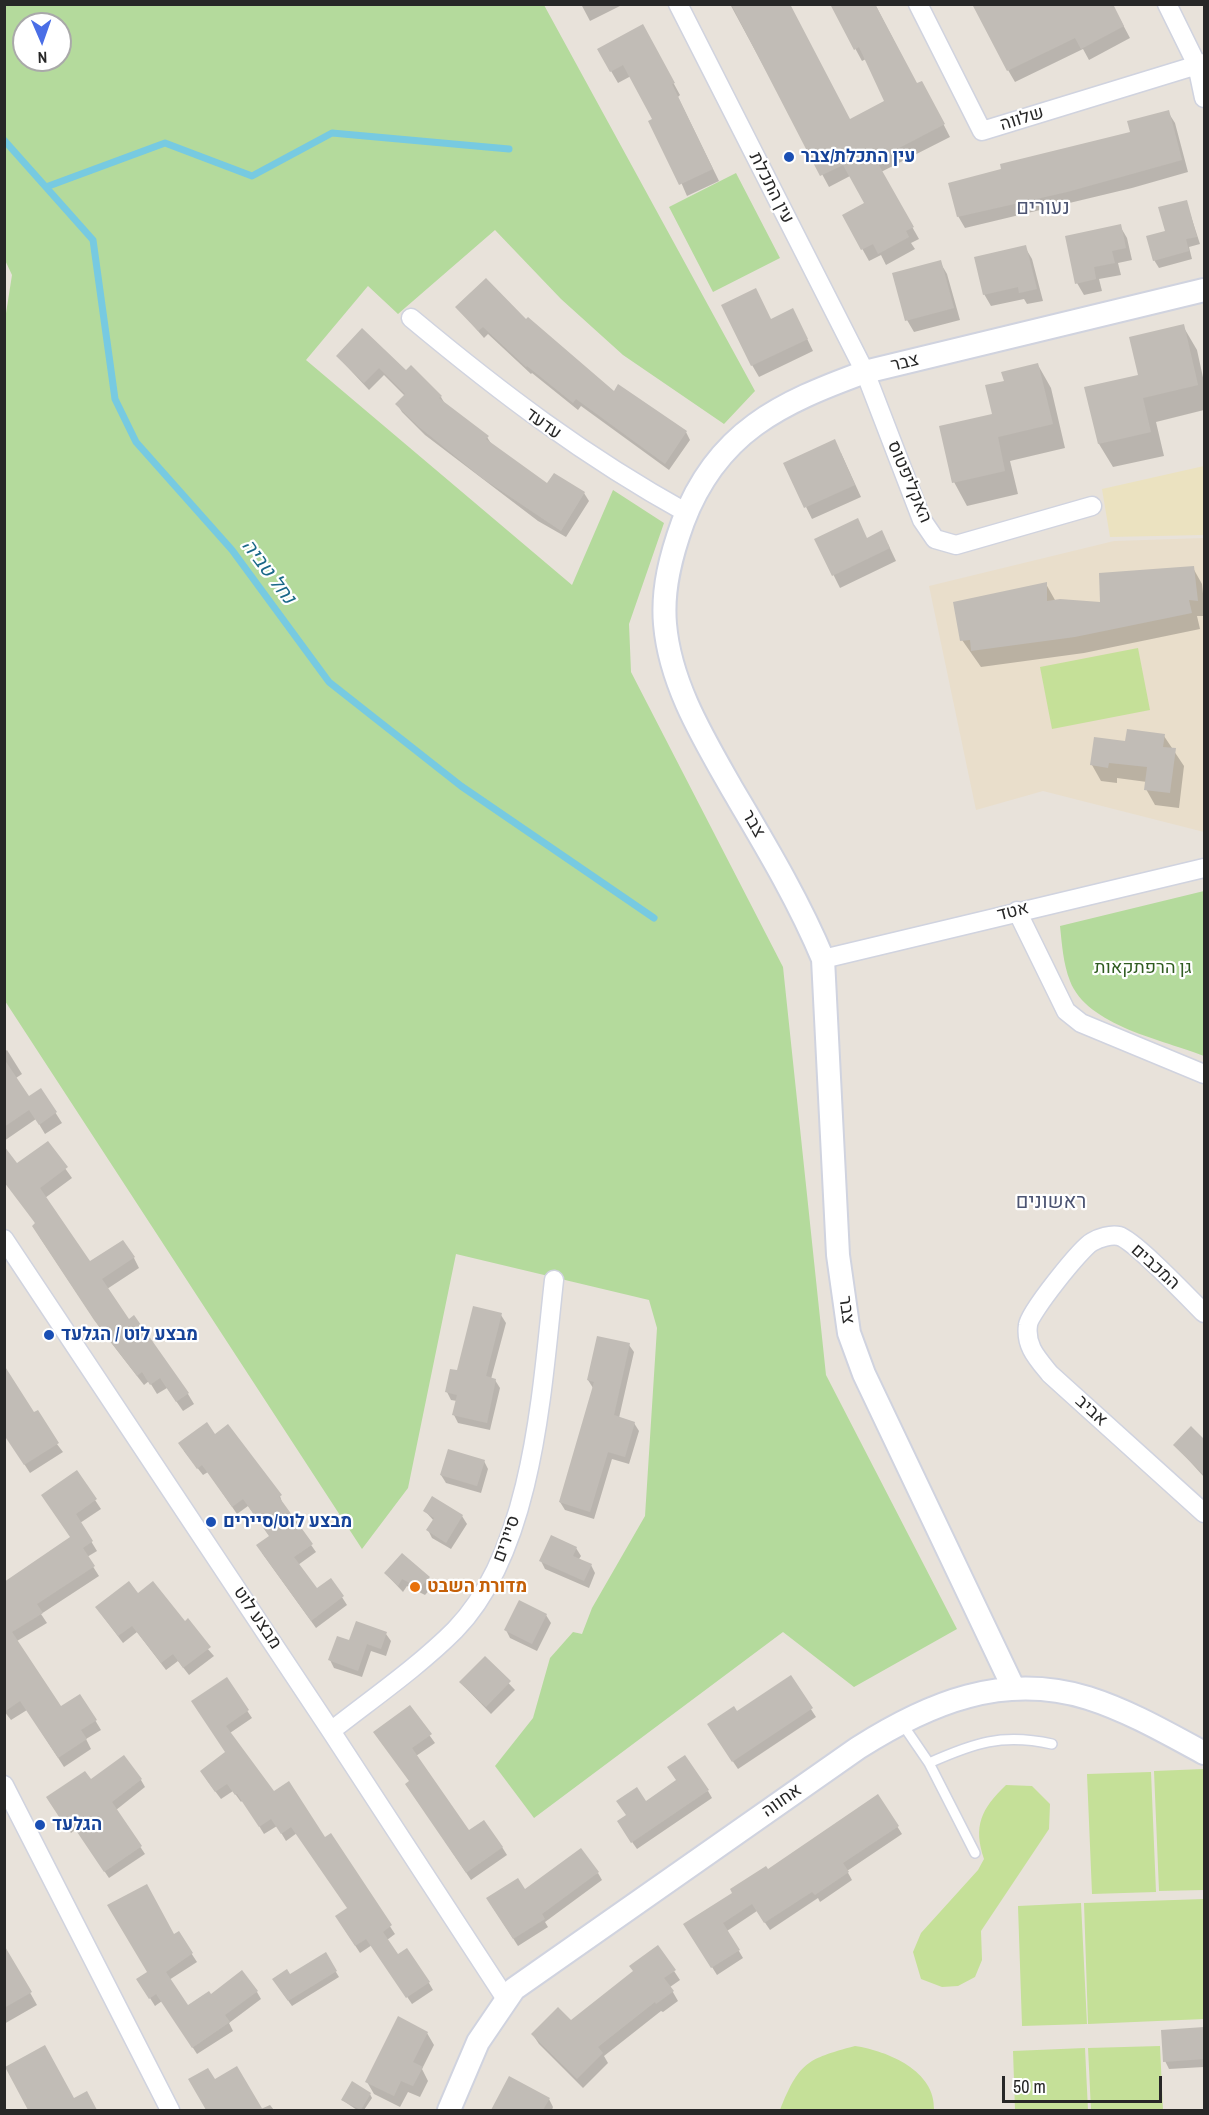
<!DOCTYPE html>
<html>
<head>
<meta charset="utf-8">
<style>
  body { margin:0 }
  #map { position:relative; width:1209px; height:2115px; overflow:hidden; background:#e8e2da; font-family:"Archivo Narrow",sans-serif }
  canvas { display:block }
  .frame { position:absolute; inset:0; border:6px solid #272727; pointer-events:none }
  .north { position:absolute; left:12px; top:12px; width:60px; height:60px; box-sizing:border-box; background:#fff; border:2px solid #a9a9a9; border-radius:50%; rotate:178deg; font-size:16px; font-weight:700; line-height:24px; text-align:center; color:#272727 }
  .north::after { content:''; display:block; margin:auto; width:21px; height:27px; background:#4a6ee6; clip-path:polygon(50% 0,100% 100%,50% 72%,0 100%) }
  .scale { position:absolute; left:1002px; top:2076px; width:160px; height:27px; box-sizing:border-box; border:3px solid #272727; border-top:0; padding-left:8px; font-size:18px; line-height:21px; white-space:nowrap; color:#272727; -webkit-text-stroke:4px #fff; paint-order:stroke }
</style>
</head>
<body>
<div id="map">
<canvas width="1209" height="2115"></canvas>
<div class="frame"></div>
<div class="north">N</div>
<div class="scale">50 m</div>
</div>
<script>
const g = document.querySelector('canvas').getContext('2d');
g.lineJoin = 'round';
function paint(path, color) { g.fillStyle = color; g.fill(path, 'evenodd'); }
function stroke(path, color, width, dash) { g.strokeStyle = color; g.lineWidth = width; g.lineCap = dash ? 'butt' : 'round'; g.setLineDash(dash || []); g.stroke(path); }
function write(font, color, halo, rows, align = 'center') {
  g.font = font + ' "Archivo Narrow",Heebo,sans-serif'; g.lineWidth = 4.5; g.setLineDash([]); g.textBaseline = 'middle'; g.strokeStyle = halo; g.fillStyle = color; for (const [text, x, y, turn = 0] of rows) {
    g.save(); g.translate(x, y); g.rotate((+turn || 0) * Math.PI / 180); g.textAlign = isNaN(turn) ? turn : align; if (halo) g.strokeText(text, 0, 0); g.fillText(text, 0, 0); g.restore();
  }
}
paint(new Path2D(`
  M1204 538V832L1043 791 976 810 929 586 1114 541Z`), '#e9decb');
paint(new Path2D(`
  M5 5H544L755 391 724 424 623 355 561 299 495 230 398 314 368 286 306 360 572 585 613 490 664 523 629 624 631 672 783 967 826 1375 957 1629 854 1687 783 1632 534 1818 495 1766 533 1718 550 1658 573 1632 582 1634 592 1608 645 1516 657 1328 649 1300 456 1254 408 1488 362 1549 5 1001 4 326 12 275 4 258ZM24 24H60V60H24Z
  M736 173 780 258 713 292 669 207Z
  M1204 891V1056C1164 1040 1087 1026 1070 981 1063 963 1062 944 1060 926Z`), '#b4da9c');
paint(new Path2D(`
  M1204 466V535L1110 537 1102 489Z`), '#ebe2c0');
paint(new Path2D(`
  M1138 648 1150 710 1052 729 1040 667Z
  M1204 1769V1890L1159 1891 1154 1771Z
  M1151 1772 1156 1892 1092 1894 1087 1774Z
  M1006 1785 1032 1786 1050 1804 1049 1829 981 1931 982 1960 975 1977 958 1986 942 1987 921 1979 913 1952 921 1933 978 1870 984 1859C973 1826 981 1809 1006 1785Z
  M1204 1899V2019L1088 2024 1084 1903Z
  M1081 1903 1087 2024 1022 2026 1018 1906Z
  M855 2046C888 2051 936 2071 934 2110H780C799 2063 806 2059 855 2046Z
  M1160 2046 1163 2110H1091L1088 2048Z
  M1085 2048 1088 2110H1015L1013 2051Z`), '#c5e098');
paint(new Path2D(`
  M581 4H624L590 21Z
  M730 4H789L850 121 886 101 866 59 862 61 831 4H875L917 85 928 94 950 137 881 172 919 239 911 243 915 249 886 265 881 255 869 261 844 216 866 204 850 176 829 187Z
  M1112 4 1130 38 1089 60 1083 49 1015 82 1008 70Z
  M649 38 680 95 678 97 719 181 687 196 654 120 631 76 618 83 611 71Z
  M1168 112 1175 123 1188 172 1132 188 965 228 958 216 1003 170 1132 133Z
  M1186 201 1200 244 1189 247 1192 259 1159 268 1154 260 1167 232Z
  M1120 226 1127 238 1132 260 1118 263 1121 275 1099 279 1102 291 1084 295 1077 283Z
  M1025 247 1032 259 1043 301 1027 304 1024 299 991 306 984 294Z
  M940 262 947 274 960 320 914 332 907 320Z
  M457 307 686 432 690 440 669 470 581 406 578 410 532 373 531 374 488 334 484 338Z
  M771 320 799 322 813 351 759 377 752 365Z
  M1183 326 1197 350 1204 382V410L1156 422 1164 456 1113 467 1099 444 1086 389 1139 376Z
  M337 356 406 372 441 397 445 404 487 437 492 445 548 486 584 493 589 501 566 537 538 521 425 435 402 412 397 404 405 396 384 375 369 390Z
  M1038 365 1051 388 1065 448 1010 461 1018 494 967 506 954 482 994 415 1005 382Z
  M841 453 861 497 812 519 806 507Z
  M867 539 888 544 896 561 840 588 816 540Z
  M1193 568 1202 584 1204 603V616H1197L1200 629 1084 653 981 667 962 640 1046 584 1055 600 1102 604Z
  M1164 736 1184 766 1179 808 1155 805 1146 789 1147 782 1117 778V783L1101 781 1092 765 1126 743Z
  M7 1050 22 1074 16 1078 29 1098 41 1090 62 1123 45 1134 36 1119 4 1141V1052Z
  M47 1143 72 1178 45 1198 90 1263 122 1242 134 1258 139 1268 107 1289 129 1321 188 1394 194 1404 183 1411 167 1388 157 1394 149 1381 144 1385 102 1331 39 1236 17 1165Z
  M501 1315 506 1323 491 1379 495 1380 500 1388 490 1430 458 1423 454 1415 457 1401 451 1400 447 1392 458 1372Z
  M629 1345 634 1352 619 1418 634 1423 639 1431 629 1464 612 1459 594 1519 565 1510 560 1502 593 1388 588 1380Z
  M34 1414 63 1452 30 1473 4 1433Z
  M1191 1428 1204 1441V1477L1175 1445Z
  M215 1436 280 1496 283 1505 316 1552 298 1565 317 1591 331 1580 347 1605 316 1628 262 1553 270 1537 248 1506 237 1514 208 1472 203 1475 184 1451Z
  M484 1461 488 1469 481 1493 446 1483 441 1475Z
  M433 1498 462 1516 467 1524 451 1549 432 1538 428 1530 434 1521 425 1511Z
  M95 1500 101 1509 80 1523 97 1551 87 1557 99 1576 41 1614 47 1623 17 1641 61 1709 95 1720 101 1730 86 1739 91 1749 64 1767 27 1710 11 1720 4 1711V1583L72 1538 49 1504Z
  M576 1548 581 1556 579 1559 591 1565 595 1573 589 1588 545 1569 541 1561Z
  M386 1574 429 1578 433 1586 425 1595 407 1586 403 1592Z
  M138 1595 185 1623 214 1656 189 1675 178 1661 166 1670 137 1632 123 1643 102 1615Z
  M546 1615 551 1623 537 1651 510 1638 506 1630Z
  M386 1634 391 1641 386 1656 371 1651 362 1677 334 1668 330 1660 350 1642Z
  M485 1658 515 1690 491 1714 461 1683Z
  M790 1677 816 1717 738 1769 713 1732Z
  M226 1679 252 1718 230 1733 273 1793 324 1839 330 1835 395 1934 387 1940 397 1956 429 1983 433 1990 412 2004 372 1945 360 1953 341 1924 349 1909 297 1833 286 1841 277 1826 264 1834 243 1800 241 1802 233 1791 221 1799 206 1779 227 1753 197 1709Z
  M410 1708 435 1743 416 1756 469 1832 502 1847 507 1855 471 1880 412 1792Z
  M141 1780 145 1787 116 1810 145 1854 109 1878 76 1829 71 1833 52 1805 91 1782Z
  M708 1791 712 1798 637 1849 623 1829 646 1803Z
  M878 1796 902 1834 847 1871 852 1880 820 1902 818 1898 770 1930 757 1911 727 1931 743 1958 717 1975 690 1932 734 1894Z
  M598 1873 602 1880 545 1922 548 1927 518 1946 492 1906 525 1891Z
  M178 1933 197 1962 169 1980 188 2007 211 1996 257 1992 261 1999 229 2023 233 2031 197 2054 162 2001 155 2006 143 1987 149 1972Z
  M325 1954 339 1977 292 2006 277 1985Z
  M15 1966 37 2005 4 2024V1967Z
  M674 1971 680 1980 670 1987 678 2001 663 2012 661 2011 604 2056 608 2063 583 2088 539 2044 533 2035 571 2022Z
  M1204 2029V2067L1169 2069 1165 2061Z
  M427 2033 434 2045 422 2069 428 2081 420 2097 408 2092 400 2107 374 2094 367 2082Z
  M510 2078 549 2099 553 2107 552 2110H492Z
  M190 2080 214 2081 261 2109 270 2105 274 2110H208Z
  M370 2094 372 2098 364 2110H357L342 2100Z
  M33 2095 90 2100 95 2110H41Z`), '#0003');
stroke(new Path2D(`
  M4 140 93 240 115 399 136 442 232 550 329 682 461 786 654 918
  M46 187 165 143 252 176 332 133 509 149`), '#77cae1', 7);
paint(new Path2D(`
  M731 4H790L850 119 884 101 859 47 854 50 830 4H875L917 83 922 81 945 124 876 160 914 227 906 231 909 237 878 254 873 244 861 250 842 215 864 203 843 165 820 176Z
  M972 4H1113L1124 26 1081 49 1075 38 1007 71Z
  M643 24 675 83 672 84 713 169 679 185 648 121 652 119 623 65 610 72 597 49Z
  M1169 110 1182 160 1067 192 957 217 948 183 1001 169 1000 164 1130 132 1127 121Z
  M1187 200 1197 237 1186 239 1189 251 1153 261 1146 236 1165 231 1158 207Z
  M1121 224 1126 248 1112 251 1115 263 1094 267 1096 279 1075 284 1065 236Z
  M1026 245 1037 289 1019 293 1018 287 983 295 974 257Z
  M941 260 954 308 905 321 892 273Z
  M486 278 526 319 528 317 614 391 618 384 687 431 665 464 576 399 573 403 527 366 526 367 483 327 478 331 455 307Z
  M756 288 771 319 793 308 808 339 751 366 721 305Z
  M1184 324 1198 385 1143 398 1151 432 1098 444 1084 387 1138 375 1129 337Z
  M362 328 406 370 411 365 442 396 439 398 489 436 486 439 547 483 554 473 585 492 561 531 482 478 419 427 395 404 405 394 379 368 364 383 336 356Z
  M1038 363 1053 424 998 437 1005 471 952 483 939 426 992 414 985 385 1004 381 1001 372Z
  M835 439 855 485 804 508 783 463Z
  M858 518 867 538 882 530 890 548 832 576 814 539Z
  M1194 566 1198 601 1189 600 1192 613 1075 637 971 651 970 640 960 641 953 602 1047 582V601L1060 599 1100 602 1099 573Z
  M1127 729 1165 734 1163 747 1176 748 1170 793 1144 790 1147 767 1109 763 1108 768 1090 765 1094 737 1125 741Z
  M4 1059 29 1096 41 1088 57 1112 39 1125 29 1110 4 1127Z
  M48 1141 68 1167 40 1188 90 1261 123 1240 135 1257 102 1279 129 1319 134 1315 189 1393 176 1402 160 1378 150 1385 142 1372 137 1376 94 1320 32 1226 35 1223 4 1182V1146L17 1163Z
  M473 1306 502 1313 486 1376 496 1379 487 1423 452 1415 457 1395 445 1392 450 1369 457 1370Z
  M597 1336 630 1343 614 1415 635 1422 625 1457 608 1452 590 1512 559 1502 594 1382 587 1380Z
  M4 1365 34 1412 38 1410 59 1443 24 1465 4 1435Z
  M207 1422 215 1434 228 1424 282 1495 279 1497 313 1544 294 1557 317 1588 331 1578 344 1596 311 1621 256 1545 269 1536 243 1499 232 1507 202 1465 197 1469 178 1443Z
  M1191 1426 1204 1439V1475L1173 1445Z
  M448 1449 485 1460 477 1486 440 1475Z
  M77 1470 97 1499 76 1514 93 1541 83 1548 95 1566 37 1604 43 1613 12 1632 61 1706 80 1694 97 1720 81 1730 87 1739 58 1758 20 1701 4 1712V1582L70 1537 41 1495Z
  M432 1496 463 1515 446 1543 426 1530 434 1518 423 1511Z
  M551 1535 577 1547 573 1556 592 1564 584 1581 539 1561Z
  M402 1553 430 1577 420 1588 402 1579 398 1586 384 1573Z
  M129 1581 138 1593 153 1581 185 1621 188 1618 211 1647 183 1668 173 1654 161 1663 132 1626 118 1636 95 1607Z
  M519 1600 547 1614 532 1644 504 1630Z
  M356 1621 387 1632 381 1649 367 1644 358 1671 328 1660 337 1636 349 1640Z
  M485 1656 511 1681 486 1707 459 1682Z
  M791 1675 813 1708 732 1762 707 1724 734 1706 737 1711Z
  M227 1677 249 1710 226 1726 274 1791 289 1781 325 1837 331 1833 392 1925 383 1932 398 1954 407 1948 430 1982 406 1998 366 1939 355 1946 335 1916 347 1908 291 1827 281 1834 271 1819 259 1827 237 1794 235 1795 227 1784 215 1792 200 1771 225 1752 191 1701Z
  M410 1705 432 1734 412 1748 469 1830 484 1820 503 1847 466 1873 405 1784 409 1781 373 1732Z
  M124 1755 142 1779 112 1802 142 1846 104 1872 71 1823 65 1826 46 1797 85 1771 91 1779Z
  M685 1755 709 1790 631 1843 617 1821 626 1815 616 1801 637 1787 646 1801 676 1780 667 1767Z
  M878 1794 899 1826 843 1863 849 1872 815 1895 812 1892 764 1923 752 1904 723 1923 740 1950 711 1968 683 1924 732 1893 730 1889 766 1866 768 1869Z
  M581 1848 599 1872 542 1914 545 1919 513 1939 486 1898 518 1878 525 1889Z
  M147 1884 174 1934 179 1931 193 1953 166 1972 188 2005 209 1991 211 1994 242 1970 258 1991 225 2015 230 2022 192 2048 156 1994 149 1999 136 1979 147 1972 107 1905Z
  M4 1945 32 1992 4 2008Z
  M658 1945 676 1970 664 1978 674 1991 656 2004 655 2002 598 2047 603 2053 577 2079 531 2034 558 2007 571 2020 633 1971 629 1966Z
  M326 1952 337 1971 288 2001 272 1979 287 1969 290 1974Z
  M398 2016 428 2032 413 2062 423 2067 413 2086 401 2081 394 2096 365 2082Z
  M1204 2027V2059L1163 2062 1161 2030Z
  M45 2045 74 2098 87 2091 97 2110H28L5 2067Z
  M237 2066 263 2110H206L188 2079 208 2068 215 2079Z
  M509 2076 550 2098 543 2110H491Z
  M352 2081 371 2093 361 2110 341 2100Z`), '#c1bcb6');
const service = new Path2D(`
  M901 1722 929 1763 975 1853
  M929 1763C974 1743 1002 1733 1052 1744`);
const minor = new Path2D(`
  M678 4 865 372 922 520 935 539 956 545 1092 506
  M918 4 982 131 1204 63
  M1167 4 1197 65 1204 98
  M411 318C501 393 584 456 687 513
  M1017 911 1066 1011 1081 1023 1204 1074
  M823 959 1204 868
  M4 1239 331 1731 506 1999
  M1204 1313C1190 1299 1134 1240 1119 1236 1111 1234 1099 1238 1092 1242 1081 1248 1029 1313 1028 1325 1025 1346 1037 1358 1050 1374L1204 1513
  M331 1731C373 1698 418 1667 455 1630 534 1549 542 1387 554 1280
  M4 1785 170 2110`);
const tertiary = new Path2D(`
  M1014 1689 864 1374 849 1333 838 1255 823 959C798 899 764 843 731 787 702 736 670 683 665 624 662 589 671 555 683 522 717 432 780 403 865 372L1204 290
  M449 2110 478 2042 514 1989 858 1748C929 1703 1003 1672 1088 1698 1129 1711 1167 1733 1204 1753`);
stroke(service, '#d0d3df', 12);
stroke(minor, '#d0d3df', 21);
stroke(tertiary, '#d0d3df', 26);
stroke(service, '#fff', 9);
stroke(minor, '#fff', 18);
stroke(tertiary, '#fff', 22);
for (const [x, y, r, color] of [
  [789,157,6,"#1a4fb4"],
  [49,1335,6,"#1a4fb4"],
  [211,1522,6,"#1a4fb4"],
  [415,1587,6,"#e8710a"],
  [40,1825,6,"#1a4fb4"]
]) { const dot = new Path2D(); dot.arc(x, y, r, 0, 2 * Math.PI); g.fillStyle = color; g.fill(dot); stroke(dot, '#fff', 2); }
write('18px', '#272727', '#fff', [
  ["שלווה",1022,119,-17],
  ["עין התכלת",771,188,63],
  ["צבר",905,363,-14],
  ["עדעד",543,424,36],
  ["האקליפטוס",909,482,67],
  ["צבר",753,824,60],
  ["אטד",1013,912,-14],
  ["המכבים",1155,1267,42],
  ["צבר",846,1310,82],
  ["אביב",1091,1411,42],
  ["סיירים",507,1539,-70],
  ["מבצע לוט",257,1618,56],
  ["אחווה",782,1801,-35]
]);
write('bold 18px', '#164399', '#fff', [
  ["עין התכלת/צבר",801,157],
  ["מבצע לוט / הגלעד",61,1335],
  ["מבצע לוט/סיירים",223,1522],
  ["הגלעד",52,1825]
], 'left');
write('18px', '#2f5c20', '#fff', [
  ["גן הרפתקאות",1143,968]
]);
write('bold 18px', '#c56008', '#fff', [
  ["מדורת השבט",427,1587]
], 'left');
write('20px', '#4d5573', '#fff', [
  ["נעורים",1043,209],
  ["ראשונים",1051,1203]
]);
write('italic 20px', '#1a6888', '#fff', [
  ["נחל טביה",268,572,53]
]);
</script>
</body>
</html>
